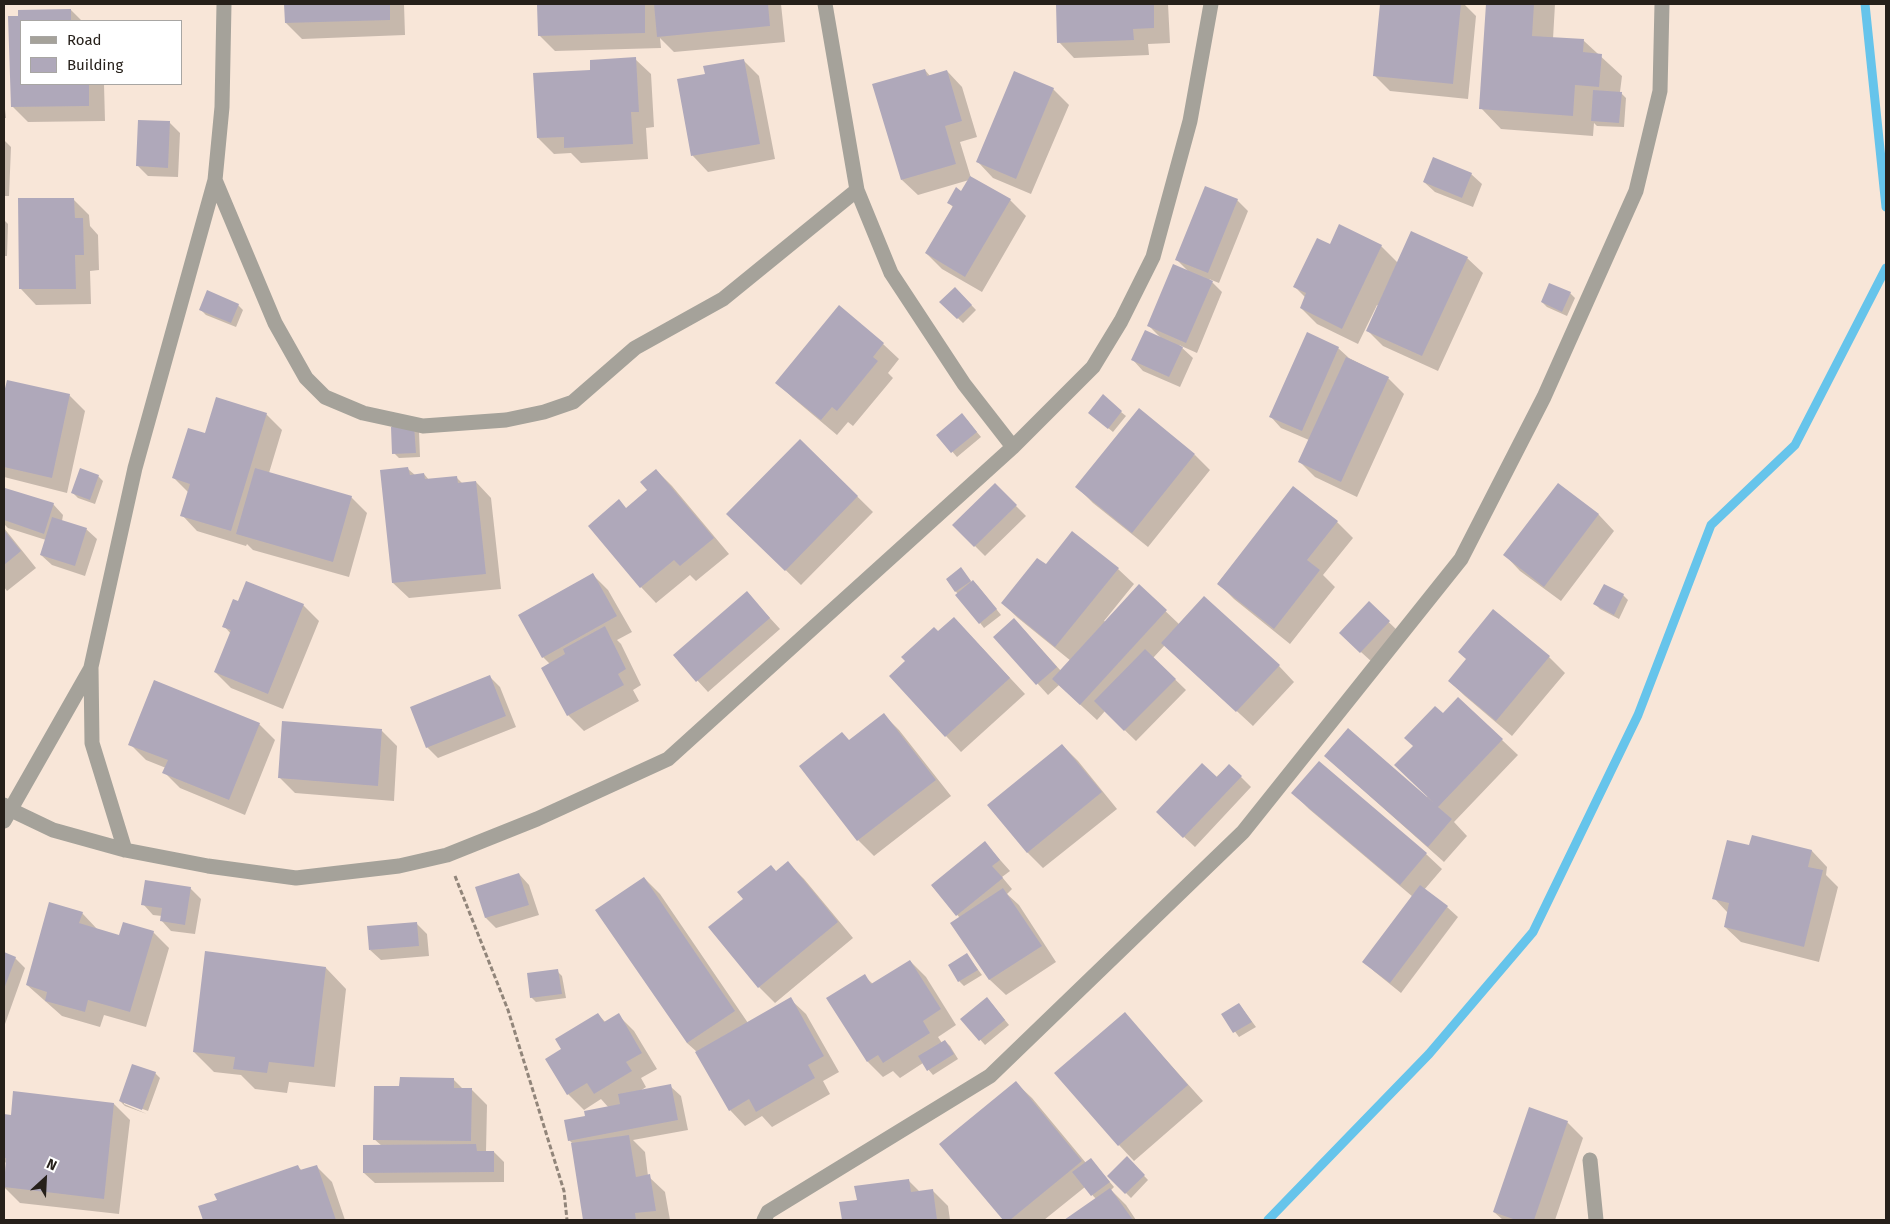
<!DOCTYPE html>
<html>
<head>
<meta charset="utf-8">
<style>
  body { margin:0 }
  #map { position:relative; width:1890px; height:1224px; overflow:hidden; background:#f8e6d8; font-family:"Fira Sans",sans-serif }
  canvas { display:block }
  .frame { position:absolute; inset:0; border:5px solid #26201a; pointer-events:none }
  .legend { position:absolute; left:20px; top:20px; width:162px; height:65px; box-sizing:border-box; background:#fff; border:1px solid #a8a6a3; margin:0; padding:6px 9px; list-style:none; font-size:15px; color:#26201a }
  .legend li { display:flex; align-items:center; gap:10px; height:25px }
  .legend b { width:25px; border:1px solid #a8a6a3 }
  .north { position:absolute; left:20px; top:1154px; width:50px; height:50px; -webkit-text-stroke:4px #fff; paint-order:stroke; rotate:25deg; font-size:14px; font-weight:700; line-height:20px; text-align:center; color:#26201a }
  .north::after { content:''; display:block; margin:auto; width:18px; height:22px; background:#26201a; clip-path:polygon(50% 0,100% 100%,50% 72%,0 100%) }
</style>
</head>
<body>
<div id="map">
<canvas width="1890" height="1224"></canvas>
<div class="frame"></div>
<ul class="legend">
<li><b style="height:6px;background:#a5a29a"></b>Road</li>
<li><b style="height:14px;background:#afa8ba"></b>Building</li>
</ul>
<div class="north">N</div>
</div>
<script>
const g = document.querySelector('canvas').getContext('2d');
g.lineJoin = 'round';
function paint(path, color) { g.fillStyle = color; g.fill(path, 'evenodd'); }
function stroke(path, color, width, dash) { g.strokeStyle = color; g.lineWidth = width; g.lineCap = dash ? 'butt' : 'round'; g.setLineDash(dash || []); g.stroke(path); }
paint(new Path2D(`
  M285 4H404L405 35 302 39 286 23Z
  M538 4H781L785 42 674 52 660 38 661 48 555 51 539 35Z
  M1057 4H1168L1170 43 1148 44 1149 55 1074 58 1059 42Z
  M1381 4H1464L1476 16 1468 99 1390 91 1374 75Z
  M1488 4H1555L1553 39 1584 41 1622 76 1620 92 1626 98 1624 127 1597 126 1594 123 1593 136 1501 129 1481 108Z
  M71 10 82 21H21V84H104L105 121 28 122 12 106 10 17Z
  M635 59 651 74 654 127 646 128 648 159 581 163 571 153 554 154 538 138 592 71Z
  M743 60 759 76 775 159 708 172 693 156 678 80 706 75Z
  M925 70 930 76 947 71 962 87 977 137 960 142 971 178 1010 200 1026 216 982 292 942 269 926 253 953 207 949 203 962 193 969 180 918 195 902 180Z
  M1053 89 1069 105 1031 194 993 178 978 162Z
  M4 100 6 118H4Z
  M169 122 180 133 178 177 148 176 138 166Z
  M4 140 11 147 9 196H4Z
  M1471 174 1482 184 1473 207 1435 192 1424 182Z
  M1206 187 1237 200 1248 211 1219 283 1209 279 1222 292 1197 353 1179 345 1193 358 1180 387 1143 371 1133 360 1161 338 1148 325 1189 272 1176 259Z
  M73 199 89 215 90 226 98 235 99 270 90 271 91 304 36 305 21 289Z
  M4 220 8 224 7 256H4Z
  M1331 246H1381L1398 263 1467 258 1483 273 1438 371 1383 346 1367 330 1379 306 1377 305 1358 344 1317 324 1301 308 1306 298 1295 287Z
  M955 288 976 310 963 323 941 302Z
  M1570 293 1575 298 1567 316 1547 307 1542 302Z
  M238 305 243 310 236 327 206 315 201 310Z
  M883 344 899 359 888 373 893 378 853 426 848 422 837 435 793 398 777 383Z
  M1338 348 1349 358 1388 378 1404 394 1357 497 1315 477 1299 461 1309 440 1281 428 1271 417Z
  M8 382 69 395 85 411 67 493 4 477V399Z
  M1121 412 1126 416 1113 432 1095 417Z
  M266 414 282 430 269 473 351 497 367 513 349 577 253 550 247 544 246 546 197 531 182 515 189 493 174 478 206 435Z
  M967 420 981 437 957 457 938 435Z
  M392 428 419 431 420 457 399 458 394 453Z
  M800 440 873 512 801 585 728 514Z
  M1195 455 1210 470 1148 547 1093 503 1077 487Z
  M408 469 415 475 424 474 429 480 456 477 463 484 476 482 491 498 501 589 409 598 393 583Z
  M656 470 672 486 729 554 696 581 690 575 656 603 641 587 626 509 649 490Z
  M98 476 103 481 95 504 78 498 73 493Z
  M995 485 1026 516 985 556 954 525Z
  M1558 485 1599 515 1614 531 1561 601 1520 571 1505 555Z
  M1294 488 1337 522 1353 538 1323 575 1335 587 1290 644 1234 599 1218 583Z
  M6 489 53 504 63 515 62 521 86 529 97 539 85 576 52 565 41 555 46 540 8 528 4 524V497Z
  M4 528 36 568 7 591 4 587Z
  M1046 566 1118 569 1134 584 1104 621 1106 622 1139 586 1180 625 1279 666 1294 682 1253 726 1165 645 1153 658 1186 690 1136 741 1105 711 1097 720 1059 685 1048 695 995 637 1024 630 1061 671 1071 661 1018 618 1002 603Z
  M965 574 972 583 973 581 978 586 1001 615 984 628 947 580Z
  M593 575 608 590 632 632 617 640 621 644 641 685 633 690 639 701 584 731 568 715 550 664 543 657Z
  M747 593 780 629 708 692 674 655Z
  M1623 595 1628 600 1619 619 1600 609 1595 604Z
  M1369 603 1400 633 1372 662 1351 643Z
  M303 605 319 621 283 709 231 688 215 672 231 634 224 626Z
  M1493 611 1549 657 1565 673 1512 736 1465 696 1449 681 1467 660Z
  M938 633 969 634 1025 694 961 752 946 736Z
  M490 677 500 687 516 727 438 758 427 747Z
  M884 715 899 730 951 796 874 856 858 840 800 766 850 741Z
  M1443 715 1502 740 1518 755 1454 822 1467 836 1444 862 1325 756 1426 798 1428 796 1414 746Z
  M259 724 275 740 245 815 180 788 164 772 166 768 146 760 130 744Z
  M382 731 397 746 394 801 295 793 279 777Z
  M1062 745 1078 761 1117 809 1043 868 1028 853 989 805Z
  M1229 765 1251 787 1195 847 1168 822Z
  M1293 793 1426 854 1442 869 1424 890 1447 907 1458 917 1401 993 1375 972 1364 962 1413 897 1309 809Z
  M985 843 1010 871 1002 877 1012 889 1007 894 1019 905 1056 962 1006 995 990 980 952 923 960 918 932 886Z
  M1750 847 1812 851 1827 867 1826 875 1838 887 1819 962 1741 942 1725 927 1728 913 1714 898Z
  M788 863 804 879 853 938 775 1003 759 987 710 928Z
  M519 874 529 885 539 915 496 928 486 918 476 888Z
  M644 878 660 894 748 1023 790 999 806 1014 839 1072 823 1081 830 1094 772 1127 762 1116 745 1126 730 1110 697 1052 687 1043Z
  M190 888 201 899 195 934 171 931 161 920 162 916 153 915 143 904Z
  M82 913 98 930 120 936 153 932 169 948 146 1027 104 1015 100 1027 62 1016 27 985Z
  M416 923 427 934 429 956 381 960 370 950Z
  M4 954 15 958 25 968 5 1024H4Z
  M967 955 982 975 964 986 959 981Z
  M910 961 926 977 956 1025 938 1037 942 1043 945 1041 950 1046 958 1059 933 1075 923 1063 900 1078 893 1071 883 1077 868 1062 864 976 873 984Z
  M326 968 346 989 335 1087 289 1082 287 1093 255 1089 241 1075 214 1072 194 1052Z
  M557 971 562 976 566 998 536 1002 531 997Z
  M992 1004 1009 1025 985 1045 962 1019Z
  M1239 1004 1256 1027 1239 1037 1223 1015Z
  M598 1014 606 1023 618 1015 634 1031 657 1069 641 1078 646 1087 640 1091 670 1086 681 1096 688 1130 633 1140 645 1152 648 1176 665 1192 670 1220H584L573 1144 569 1140 587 1117 609 1108 601 1099 584 1110 568 1094 563 1049Z
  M1125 1014 1203 1101 1134 1161 1119 1145Z
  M155 1073 160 1078 148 1111 124 1102V1104L147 1114 125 1106 120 1101Z
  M453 1079 463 1089H471L487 1105 486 1152H494L504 1162V1182L375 1183 364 1173 382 1146 374 1139 400 1087Z
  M1016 1083 1032 1098 1086 1163 1095 1164 1114 1187 1111 1190 1126 1205 1136 1220H1066L1096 1199 1085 1187 1044 1220H1004L941 1144Z
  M114 1104 130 1120 119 1214 20 1203 4 1187 6 1163 4 1161V1115L12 1116Z
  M1567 1122 1583 1138 1555 1220H1503L1494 1212Z
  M1127 1158 1148 1180 1131 1198 1109 1176Z
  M298 1166 302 1171 316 1166 332 1182 345 1220H204L200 1207 218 1201Z
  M908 1180 920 1192 932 1190 948 1206 950 1220H843L840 1203 858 1201Z`), '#0003');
stroke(new Path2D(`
  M1865 4 1886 207
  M1268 1220 1429 1054 1533 932 1638 715 1711 525 1795 445 1886 268`), '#66c4eb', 9);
paint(new Path2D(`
  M284 4H390V20L285 23Z
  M537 4H645V33L538 36Z
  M654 4H768L770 26 657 37Z
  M1056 4H1154V28L1133 29 1134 40 1057 43Z
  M1380 4H1461L1453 84 1373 76Z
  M1486 4H1534L1532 36 1584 39 1583 52 1602 54 1599 87 1575 85 1573 116 1479 109Z
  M71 9V21H21V84H89V106L11 107 8 16H18V10Z
  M636 57 639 112H631L633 144 564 148V137L537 138 533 73 590 70V60Z
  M744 59 760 144 691 156 677 79 705 74 703 66Z
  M925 69 927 76 947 70 962 121 945 126 956 164 901 180 872 84Z
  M1014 71 1054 88 1016 179 976 162Z
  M1593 90 1622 92 1619 123 1591 121Z
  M138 120 170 121 168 168 136 166Z
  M1433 157 1472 173 1462 198 1423 182Z
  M970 176 1011 199 965 277 925 253 953 206 947 203 956 187 961 191Z
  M1205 186 1238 199 1208 273 1175 260Z
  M18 198H74L75 218H83L84 255H75L76 289H19Z
  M1339 224 1382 245 1342 329 1300 308 1306 293 1293 287 1317 238 1330 244Z
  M1411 231 1468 257 1422 356 1366 331Z
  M1173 264 1213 281 1186 343 1147 326Z
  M1549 283 1571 292 1562 312 1541 302Z
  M955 287 972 305 957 319 939 302Z
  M207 290 239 304 231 323 199 310Z
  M839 305 884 343 873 357 878 361 837 411 832 407 821 420 775 383Z
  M1145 330 1183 347 1169 377 1131 360Z
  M1307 332 1339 347 1302 431 1269 417Z
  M1346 357 1389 377 1341 482 1298 462Z
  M7 380 70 394 52 478 4 467V393Z
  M1103 394 1122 411 1108 429 1088 413Z
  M216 397 267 413 231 531 180 516 190 484 172 478 188 428 205 433Z
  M1139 408 1195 454 1132 533 1075 487Z
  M962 413 977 432 951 453 936 435Z
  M414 425 416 453 392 454 391 427Z
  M800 439 858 496 785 571 726 514Z
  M408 467 410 475 424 473 425 479 457 476 458 483 476 481 486 574 392 583 380 470Z
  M80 468 99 475 90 500 71 493Z
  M255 468 352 496 333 562 236 534Z
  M656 469 714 538 680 566 674 560 640 588 588 526 619 499 626 508 647 490 640 482Z
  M995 483 1017 505 974 547 952 525Z
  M1558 483 1599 514 1544 587 1503 555Z
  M1293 486 1338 521 1307 560 1320 570 1274 629 1217 584Z
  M5 488 54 503 44 534 4 520V493Z
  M52 517 87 528 75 566 40 555Z
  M4 530 21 551 4 565Z
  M1072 531 1119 568 1055 647 1001 603 1037 558 1046 564Z
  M961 567 971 581 955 592 946 579Z
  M593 573 617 616 542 658 518 615Z
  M973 580 997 609 979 624 955 595Z
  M246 581 304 604 268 694 214 672 231 630 222 627 233 599 238 601Z
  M1139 584 1167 610 1080 705 1052 679Z
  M1604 584 1624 594 1614 615 1593 604Z
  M747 591 770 618 696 682 673 655Z
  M1204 596 1280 665 1236 712 1161 643Z
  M1369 601 1390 621 1360 653 1339 633Z
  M1493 609 1550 656 1496 721 1448 681 1466 659 1458 652Z
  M954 617 1010 678 945 737 889 676 905 661 901 657 934 627 938 631Z
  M1014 618 1057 667 1036 685 993 637Z
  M605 626 626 669 618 674 624 685 567 716 541 668 565 654 563 649Z
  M1145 649 1176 679 1124 731 1094 701Z
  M490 675 506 716 426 748 410 707Z
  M154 680 260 723 229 800 162 773 168 760 128 745Z
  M1458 697 1503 739 1438 807 1452 819 1428 847 1324 756 1348 728 1434 803 1394 765 1413 746 1404 738 1435 706 1443 713Z
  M884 713 936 780 857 841 799 766 842 732 849 740Z
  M282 721 382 729 378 786 278 778Z
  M1062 744 1102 792 1027 853 987 805Z
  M1319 761 1427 853 1400 885 1291 793Z
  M1202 763 1217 777 1229 764 1242 776 1183 838 1156 812Z
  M1752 835 1812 850 1808 867 1823 870 1804 947 1724 927 1729 903 1712 899 1727 840 1749 845Z
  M985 841 1000 860 992 866 1003 878 956 916 931 885Z
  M788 861 838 922 758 988 708 927 743 899 737 892 771 865 776 871Z
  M519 873 529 905 485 918 475 887Z
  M644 877 735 1011 687 1043 595 910Z
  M145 880 191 887 185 925 160 921 162 908 141 905Z
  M1420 885 1448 906 1390 983 1362 962Z
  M1003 888 1042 946 989 980 950 923Z
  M49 902 83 912 79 923 119 935 123 922 154 931 130 1012 88 1000 85 1012 45 1001 47 992 26 985Z
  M417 922 419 946 369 950 367 926Z
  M205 951 326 967 314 1067 269 1062 267 1073 233 1069 235 1057 193 1052Z
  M4 952 16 957 4 989Z
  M967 953 978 970 958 982 948 965Z
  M910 960 941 1009 923 1021 930 1033 883 1063 878 1055 867 1062 826 998 865 974 871 984Z
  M558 969 562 994 530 998 527 973Z
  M791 997 824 1056 808 1065 815 1078 756 1112 749 1099 729 1111 695 1052Z
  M987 997 1005 1020 979 1041 960 1019Z
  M1239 1003 1252 1022 1233 1033 1221 1014Z
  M1125 1012 1188 1085 1118 1146 1054 1073Z
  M598 1013 604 1022 619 1013 642 1053 626 1062 632 1071 594 1094 587 1083 567 1095 545 1059 561 1049 555 1039Z
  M945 1040 954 1054 927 1071 918 1056Z
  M132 1064 156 1072 142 1110 119 1101Z
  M400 1077 454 1078V1088H472L471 1141 373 1140 374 1086H399Z
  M1016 1081 1082 1161 1010 1220H1003L939 1144Z
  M671 1084 678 1120 568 1141 564 1120 585 1116 584 1111 620 1104 618 1094Z
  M13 1091 114 1103 104 1199 4 1187 6 1158H4V1114L11 1115Z
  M1529 1107 1568 1121 1534 1220H1516L1493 1212Z
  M629 1135 636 1177 650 1174 656 1211 635 1213 636 1220H583L571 1143Z
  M476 1144 477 1151H494V1172L363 1173V1145Z
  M1127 1156 1145 1175 1125 1194 1107 1176Z
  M1091 1158 1110 1182 1091 1196 1072 1172Z
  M298 1165 300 1170 317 1165 336 1220H203L198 1206 217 1200 214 1194Z
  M909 1179 911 1192 933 1189 937 1220H842L839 1202 857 1200 854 1186Z
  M1110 1188 1133 1220H1064Z`), '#afa8ba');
stroke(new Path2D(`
  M455 876 508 1010 564 1191 567 1220`), '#91857a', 3, [5, 2.5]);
stroke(new Path2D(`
  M825 4 857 190 891 273 964 384 1013 447
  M215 180 275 323 306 378 325 397 363 413 423 426 506 420 544 412 573 402 635 348 723 299 857 190
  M4 805 9 809 53 830 125 850 208 866 296 878 399 866 447 855 537 819 668 759 1013 447 1093 367 1121 321 1153 257 1190 121 1211 4
  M4 821 91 668
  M125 850 92 743 91 667 135 468 215 180 222 107 224 4
  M1590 1160 1596 1220
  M764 1220 768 1212 990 1076 1243 832 1461 559 1544 397 1636 191 1660 91 1662 4`), '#a5a29a', 15);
</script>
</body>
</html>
